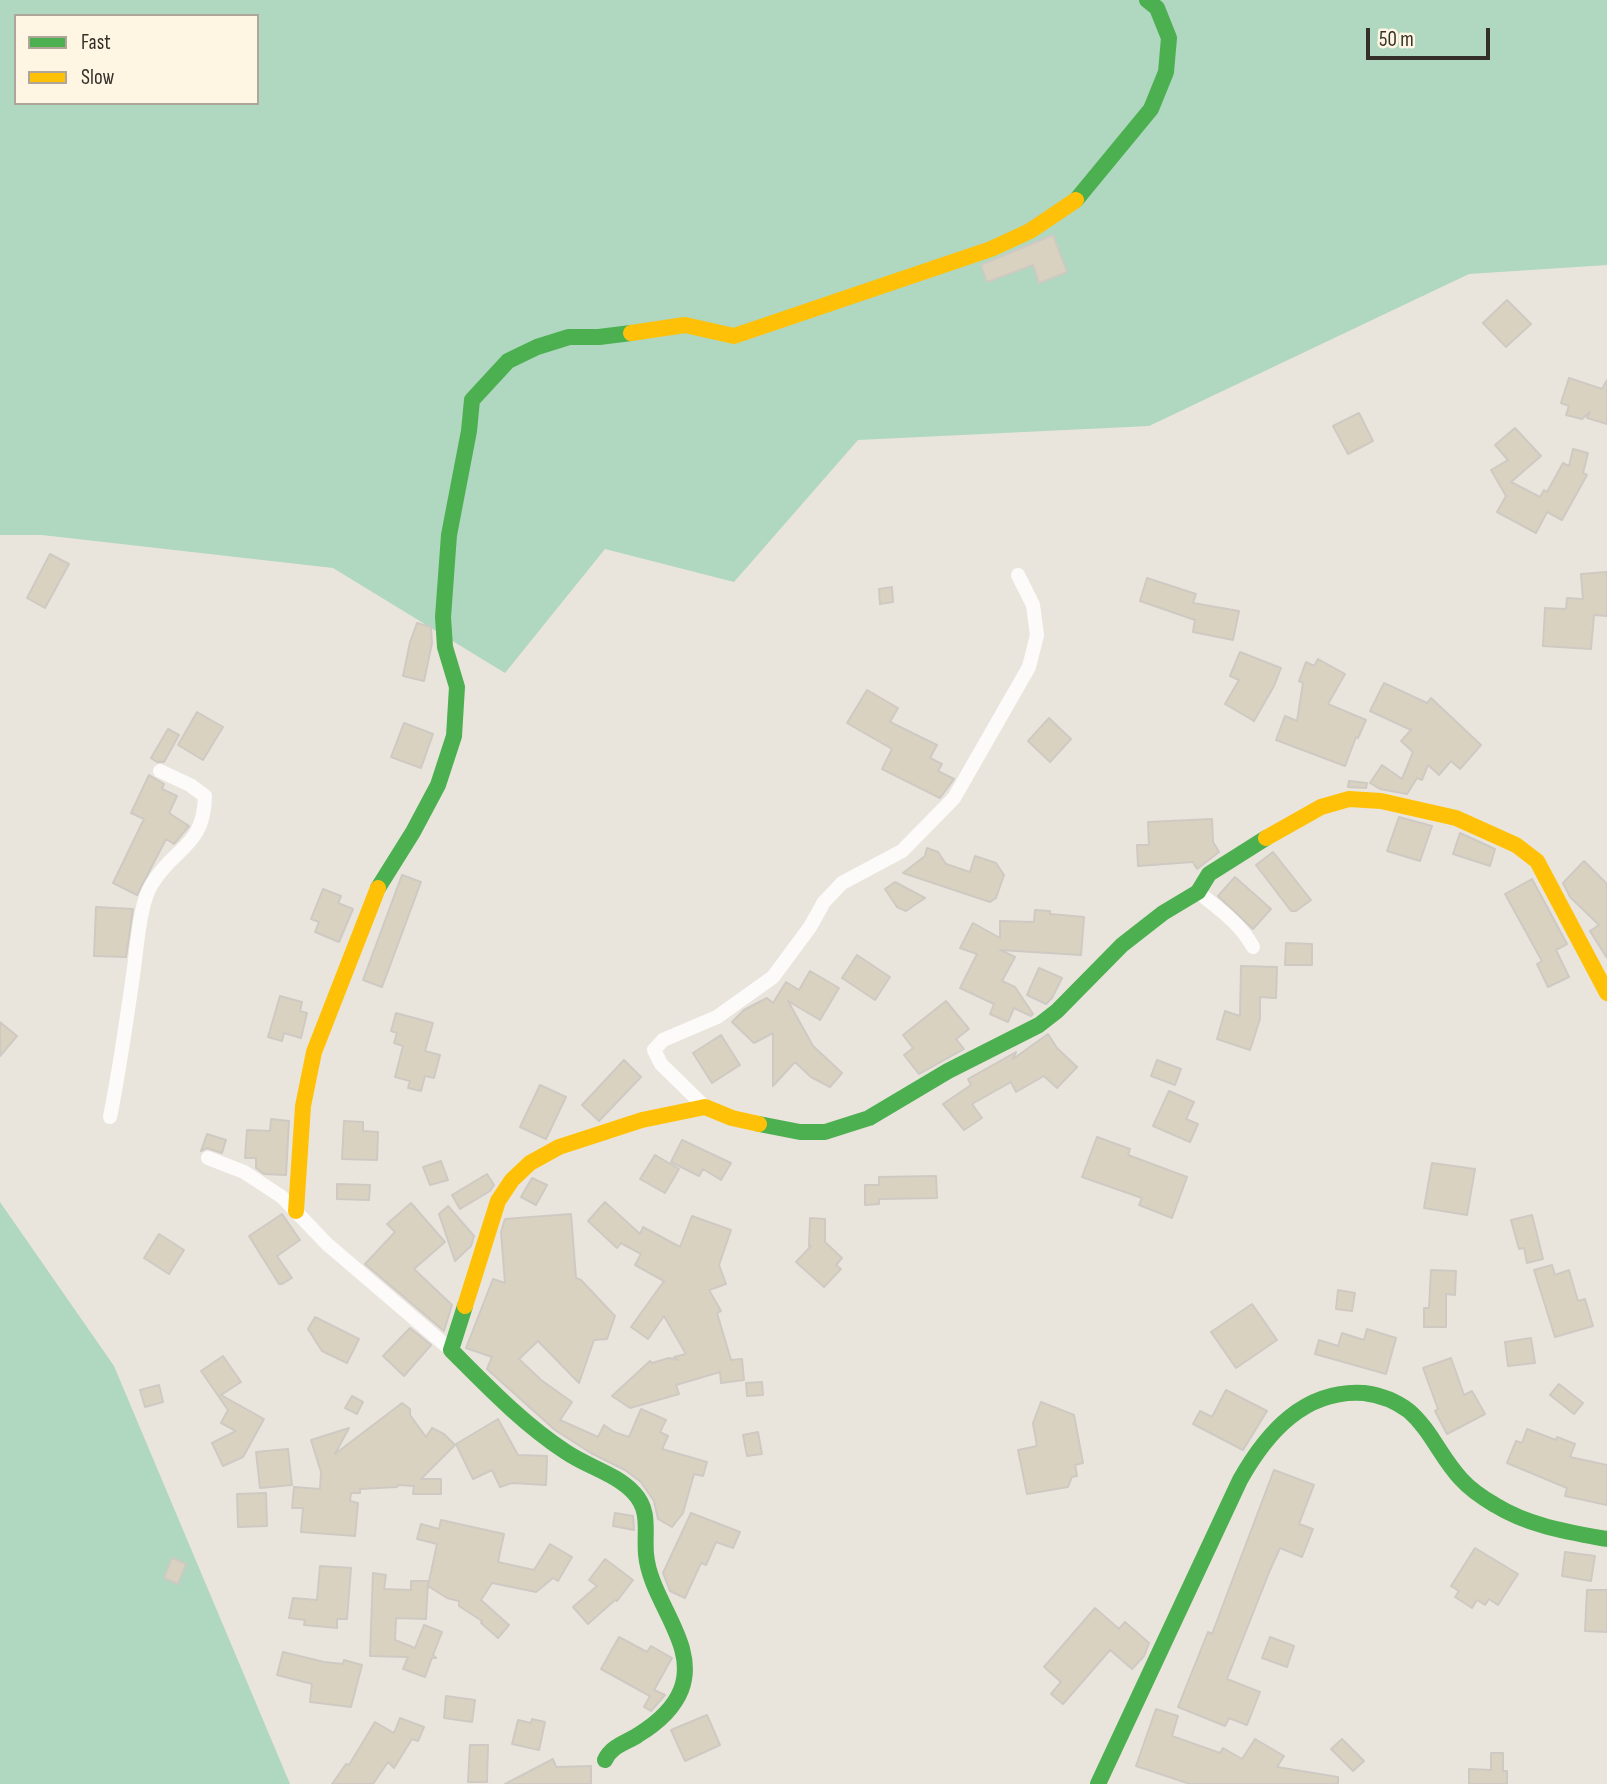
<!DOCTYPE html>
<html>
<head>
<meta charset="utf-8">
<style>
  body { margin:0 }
  #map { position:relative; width:1607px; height:1784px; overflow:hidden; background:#eae5dc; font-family:"Sofia Sans Condensed",sans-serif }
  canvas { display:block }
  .legend { position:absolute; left:14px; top:14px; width:245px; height:91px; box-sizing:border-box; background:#fef5e3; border:2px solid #ada699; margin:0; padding:9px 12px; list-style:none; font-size:21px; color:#343029 }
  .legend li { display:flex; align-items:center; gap:14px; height:35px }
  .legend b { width:35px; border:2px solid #ada699 }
  .scale { position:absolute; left:1366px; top:28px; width:124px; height:32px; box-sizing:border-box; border:4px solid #343029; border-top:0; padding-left:9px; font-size:21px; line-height:24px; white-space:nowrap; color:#343029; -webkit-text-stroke:5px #fef5e3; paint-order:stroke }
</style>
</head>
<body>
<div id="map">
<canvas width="1607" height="1784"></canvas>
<ul class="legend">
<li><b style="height:9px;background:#4caf50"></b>Fast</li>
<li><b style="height:9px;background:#ffc107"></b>Slow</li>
</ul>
<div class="scale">50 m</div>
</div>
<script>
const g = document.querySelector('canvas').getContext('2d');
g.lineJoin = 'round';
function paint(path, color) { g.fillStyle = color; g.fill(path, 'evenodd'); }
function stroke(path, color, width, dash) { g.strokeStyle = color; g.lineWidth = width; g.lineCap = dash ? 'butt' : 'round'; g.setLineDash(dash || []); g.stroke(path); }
paint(new Path2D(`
  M0 0H1607V265L1469 274 1149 426 858 440 734 582 605 549 505 673 333 568 42 535H0ZM16 16H257V103H16Z
  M0 1202 114 1366 290 1784H0Z`), '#b0d7c0');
const building = new Path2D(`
  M1053 235 1067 272 1039 283 1033 265 987 282 981 265Z
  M1507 300 1531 324 1506 347 1483 323Z
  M1569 378 1602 389 1607 380V424L1587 418 1590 412 1582 419 1566 415 1569 406 1561 403Z
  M1359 413 1373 441 1348 454 1333 426Z
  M1515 428 1541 456 1511 482 1540 497 1544 490 1547 492 1563 463 1569 466 1573 449 1588 453 1583 473 1587 475 1562 520 1547 512 1536 533 1497 512 1506 496 1491 470 1508 460 1495 445Z
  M50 554 69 564 45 608 27 598Z
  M1607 572V616L1594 615 1591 649 1543 646 1545 608 1566 609 1567 598 1583 599 1581 574Z
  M1147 578 1196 594 1193 603 1239 611 1233 640 1193 632 1195 620 1140 601Z
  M892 587 893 602 880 604 879 589Z
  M417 623 431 627 432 643 424 681 403 676 410 642Z
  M1240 652 1281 668 1274 686 1254 721 1225 704 1239 680 1230 676Z
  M1318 659 1345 674 1328 704 1366 720 1358 738 1356 737 1345 766 1276 740 1285 716 1297 721 1303 683 1299 681 1306 662 1314 666Z
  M1384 683 1427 703 1431 698 1481 745 1460 769 1451 761 1439 775 1428 765 1422 780 1417 778 1407 794 1380 789 1370 783 1382 765 1402 779 1413 752 1401 741 1411 730 1370 711Z
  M867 690 898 708 890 722 937 745 930 758 942 764 938 771 954 779 940 798 882 769 892 749 847 723Z
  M197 712 223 727 203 760 178 745Z
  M1049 718 1071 739 1050 762 1028 741Z
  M404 723 433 734 421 768 391 757Z
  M168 729 179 735 164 762H157L151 758Z
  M149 775 164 784 162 789 177 796 169 813 189 826 174 844 166 839 137 895 113 883 144 819 131 813Z
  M1349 781 1367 783 1366 788 1348 787Z
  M1399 817 1432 826 1420 861 1387 851Z
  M1212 819 1213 842 1219 852 1197 869 1193 862 1138 866 1137 845H1149L1148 822Z
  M1460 833 1495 849 1490 866 1453 854Z
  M927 848 938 852 946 864 970 872 975 856 996 863 1004 875 996 898 990 902 903 873 925 856Z
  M1273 852 1311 900 1296 911H1291L1256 865Z
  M1584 861 1607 884V958L1590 931 1599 925 1570 897 1563 883Z
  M402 875 421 882 382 987 363 980Z
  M1235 877 1271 909 1253 929 1218 896Z
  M1532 879 1567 944 1556 950 1569 977 1548 987 1537 964 1542 961 1505 894Z
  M895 882 925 898 906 911 897 907 885 889Z
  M323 889 341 896 338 903 353 909 339 942 315 932 319 922 311 919Z
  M96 907 133 909 126 957 94 956Z
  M1035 910 1050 911V914L1084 917 1081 955 1000 950 1015 957 1002 981 1015 987 1033 1014 1031 1016 1014 1008 1008 1022 990 1014 994 1004 960 988 977 954 960 948 973 923 1000 938V921L1034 922Z
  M1286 943 1312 944V965H1285Z
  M857 955 890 977 875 1000 842 978Z
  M1241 966 1277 967 1276 998 1260 997V1019L1250 1050 1217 1039 1225 1011 1240 1016Z
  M1039 968 1062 978 1052 998 1046 1004 1027 995Z
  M810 971 839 988 820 1020 788 1001 813 1046 842 1073 830 1087 811 1077 795 1062 773 1086V1033L754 1043 732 1022 744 1010 767 998 773 1003 786 982 799 990Z
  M280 996 302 1002 300 1011 307 1013 301 1038 284 1033 282 1041 268 1037Z
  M946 1001 969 1029 956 1039 964 1049 919 1074 904 1055 913 1048 903 1035Z
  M396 1013 433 1023 425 1051 440 1055 434 1078 425 1076 421 1091 408 1088 410 1081 395 1077 403 1046 394 1043 397 1033 391 1031Z
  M0 1022 17 1036 0 1056Z
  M1048 1034 1057 1048 1077 1067 1057 1088 1044 1076 1016 1092 1011 1082 972 1104 982 1118 964 1130 943 1104 971 1085 968 1079 1016 1052 1013 1059Z
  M721 1035 740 1065 712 1083 693 1053Z
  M624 1060 641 1077 599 1121 582 1105Z
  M1157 1060 1181 1069 1175 1085 1151 1076Z
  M540 1085 566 1097 546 1139 520 1127Z
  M1169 1091 1194 1102 1186 1119 1198 1124 1190 1142 1153 1126Z
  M271 1119 289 1121 286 1175 264 1174 256 1168V1158H245L247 1130 270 1131Z
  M344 1121 363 1122V1131L378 1132 377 1160 342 1159Z
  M207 1134 226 1140 222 1153 207 1148 201 1151Z
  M1097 1137 1130 1149 1128 1155 1187 1177 1172 1218 1139 1205 1142 1198 1082 1177Z
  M682 1140 731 1163 721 1180 703 1169 699 1176 671 1162Z
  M655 1155 679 1169 665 1193 640 1179Z
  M441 1161 448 1180 430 1185 423 1167Z
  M1432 1163 1475 1169 1467 1215 1424 1208Z
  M487 1174 494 1185 490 1191 460 1209 452 1195Z
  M936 1176 937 1198 879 1199V1204L865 1205V1185H879V1177Z
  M532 1178 547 1185 536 1205 521 1197Z
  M337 1184 370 1185 369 1200 337 1199Z
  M605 1202 640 1234 643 1227 680 1247 692 1216 731 1230 719 1265 726 1284 709 1290 721 1311 717 1313 731 1360 742 1359 744 1380 721 1383 720 1372 676 1385 679 1394 630 1408 612 1396 650 1361 652 1363 669 1358 678 1360 674 1357 686 1354 664 1316 648 1339 631 1327 664 1281 635 1265 641 1254 621 1243 617 1248 588 1221Z
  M411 1203 445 1242 414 1269 452 1305 444 1331 365 1264 395 1232 387 1224Z
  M448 1206 474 1236 471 1246 455 1261 439 1214Z
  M282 1214 300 1240 277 1256 292 1278 282 1284H279L249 1236Z
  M571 1214 576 1278 581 1280 615 1316 607 1339 594 1340 579 1383 538 1341 519 1359 541 1380 572 1402 560 1420 598 1437 604 1425 614 1432 629 1437 641 1409 666 1420 660 1432 668 1436 662 1449 707 1462 703 1476 694 1474 683 1513 672 1527 658 1519 654 1501 641 1482 625 1470 591 1453 555 1430 487 1369 492 1357 466 1348 493 1279 505 1283 501 1232 505 1219Z
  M1532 1215 1543 1259 1527 1263 1524 1248 1519 1249 1511 1220Z
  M810 1218 825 1219V1242L842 1258 836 1265 841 1269 824 1287 796 1262 811 1246H809Z
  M159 1234 184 1250 169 1274 144 1258Z
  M1552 1265 1555 1275 1569 1270 1578 1301 1585 1299 1593 1326 1555 1337 1534 1270Z
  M1431 1270 1456 1271 1455 1295 1446 1294V1327H1424V1308H1429Z
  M1338 1290 1355 1293 1352 1311 1336 1309Z
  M1252 1304 1277 1340 1236 1368 1211 1332Z
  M315 1317 359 1339 347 1363 322 1351 308 1329Z
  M410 1328 431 1345 404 1376 383 1356Z
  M1367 1329 1396 1338 1386 1374 1315 1354 1319 1340 1338 1346 1342 1333 1364 1340Z
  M1531 1338 1535 1363 1508 1366 1505 1342Z
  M223 1356 241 1382 221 1395 264 1419 243 1457 223 1466 212 1443 236 1431 221 1423 228 1410 201 1371Z
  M1451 1358 1464 1395 1472 1391 1485 1414 1447 1434 1435 1411 1438 1409 1423 1368Z
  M762 1382 763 1395 747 1396 746 1383Z
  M1559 1384 1583 1403 1574 1414 1550 1395Z
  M159 1385 163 1402 145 1407 140 1390Z
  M1226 1390 1267 1411 1243 1450 1193 1424 1200 1411 1212 1417Z
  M352 1396 363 1402 357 1414 345 1408Z
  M1041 1402 1074 1415 1083 1463 1075 1465 1077 1476 1072 1477 1068 1487 1027 1494 1018 1450 1037 1446 1033 1423Z
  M402 1403 410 1409V1415L426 1437 432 1428 444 1434 455 1445 421 1479H441V1494H413L414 1486 398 1485 397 1487 360 1489V1493H351L350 1501 358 1503 355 1536 301 1532 303 1508H292L294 1487 320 1489 321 1472 311 1440 349 1428 335 1454Z
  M498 1419 518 1455 547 1456 546 1485 512 1483 500 1487 492 1470 473 1479 456 1444Z
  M1527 1429 1556 1440 1557 1437 1575 1444 1570 1457 1607 1465V1505L1565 1496 1567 1488 1507 1463 1516 1441 1522 1443Z
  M758 1432 762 1454 747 1456 743 1435Z
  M288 1449 292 1485 260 1488 256 1452Z
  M1274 1470 1314 1485 1299 1524 1313 1529 1302 1557 1280 1548 1270 1570 1227 1679 1260 1692 1247 1725 1229 1718 1225 1726 1178 1707 1208 1632 1212 1634Z
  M266 1493 267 1526 238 1527 237 1494Z
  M615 1513 633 1516 634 1530 613 1526Z
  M691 1513 740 1532 733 1548 716 1542 706 1565 701 1563 685 1598 670 1591 663 1573Z
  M441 1520 504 1534 498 1562 534 1570 550 1544 572 1557 558 1581 553 1578 536 1592 492 1583 481 1600 509 1625 498 1638 481 1623 482 1621 459 1606V1601L447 1598 428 1586 437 1544 417 1539 421 1524 439 1529Z
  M1475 1548 1518 1574 1498 1605 1489 1599 1485 1605 1477 1600 1472 1608 1455 1597 1459 1591 1451 1586Z
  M1565 1552 1595 1556 1591 1581 1562 1576Z
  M172 1558 186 1564 178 1584 164 1578Z
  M605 1559 633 1580 617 1601 615 1600 588 1624 573 1607 597 1586 589 1580Z
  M320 1566 351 1568 347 1619H337V1628L304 1625 305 1620 289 1618 293 1598 317 1600Z
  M373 1573 386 1575 384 1589 411 1590V1581H428L426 1619 396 1618 395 1640 415 1648 424 1625 442 1632 433 1655 436 1658H432L425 1677 403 1669 408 1657 370 1656Z
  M1587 1590H1607V1632L1585 1631Z
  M1095 1608 1119 1629 1125 1622 1149 1643 1144 1656 1132 1669 1110 1650 1063 1704 1051 1694 1061 1682 1044 1667Z
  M619 1637 647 1652 651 1646 672 1658 654 1690 665 1695 651 1711 644 1707 650 1696 601 1669Z
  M1270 1637 1294 1646 1287 1667 1262 1658Z
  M283 1652 324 1662 343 1664 344 1660 362 1665 351 1707 310 1702 312 1684 277 1675Z
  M446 1696 475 1700 472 1722 444 1718Z
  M1156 1709 1178 1716 1172 1736 1220 1753 1223 1748 1242 1759 1255 1739 1284 1756 1277 1767 1338 1777V1784H1190L1136 1766Z
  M707 1715 720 1745 685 1761 671 1730Z
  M400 1718 424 1727 418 1741 412 1739 394 1768 388 1762 373 1784H332L346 1764 349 1765 375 1722 394 1733Z
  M532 1719 545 1722 539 1750 512 1744 518 1720 531 1723Z
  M1342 1739 1364 1761 1353 1771 1331 1749Z
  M470 1745H488L487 1782H468Z
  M1491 1753H1503V1771H1507V1784H1469V1769L1491 1770Z
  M553 1759 556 1767 591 1766V1784H505Z`);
paint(building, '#dad2c1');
stroke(building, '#cecac3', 2);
stroke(new Path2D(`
  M1198 892C1219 909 1240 923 1253 947
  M705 1107 661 1064 654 1050 663 1040 717 1017 773 977 810 927 824 902 842 883 902 851 954 798 1029 667 1037 635 1033 605 1018 575
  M110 1117C120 1067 127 1018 134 968 137 946 140 902 152 884 175 846 204 847 205 796L190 785 160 771
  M208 1158 244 1172 282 1197 327 1244 451 1350`), '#fcfbfa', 14);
stroke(new Path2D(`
  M1076 200 1151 109 1166 72 1169 38 1157 8 1147 0
  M378 888 413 832 438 785 454 736 457 687 445 647 443 617 449 535 469 431 472 400 508 361 537 347 569 337H599L631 333
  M759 1124 800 1132H825L869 1118 948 1071 1039 1025 1057 1011 1122 945 1163 913 1198 892 1209 874 1266 838
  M465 1306 451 1350C487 1386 523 1424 566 1452 588 1467 617 1474 634 1493 651 1511 644 1532 646 1554 650 1601 699 1644 681 1690 673 1710 656 1724 638 1735 626 1743 611 1746 605 1760
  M1098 1784 1240 1480C1267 1432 1305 1389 1364 1393 1380 1395 1396 1401 1409 1411 1431 1430 1441 1458 1461 1479 1470 1489 1483 1498 1495 1505 1529 1526 1568 1532 1607 1539`), '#4caf50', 16);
stroke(new Path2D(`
  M631 333 685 325 734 336 991 249 1030 231 1076 200
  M1266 838 1321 807 1349 799 1381 801 1456 818 1516 845 1537 861 1607 993
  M296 1211 303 1106 314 1052 378 888
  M465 1306 498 1201 512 1180 530 1163 559 1147 642 1120 705 1107 732 1118 759 1124`), '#ffc107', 16);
</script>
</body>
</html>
